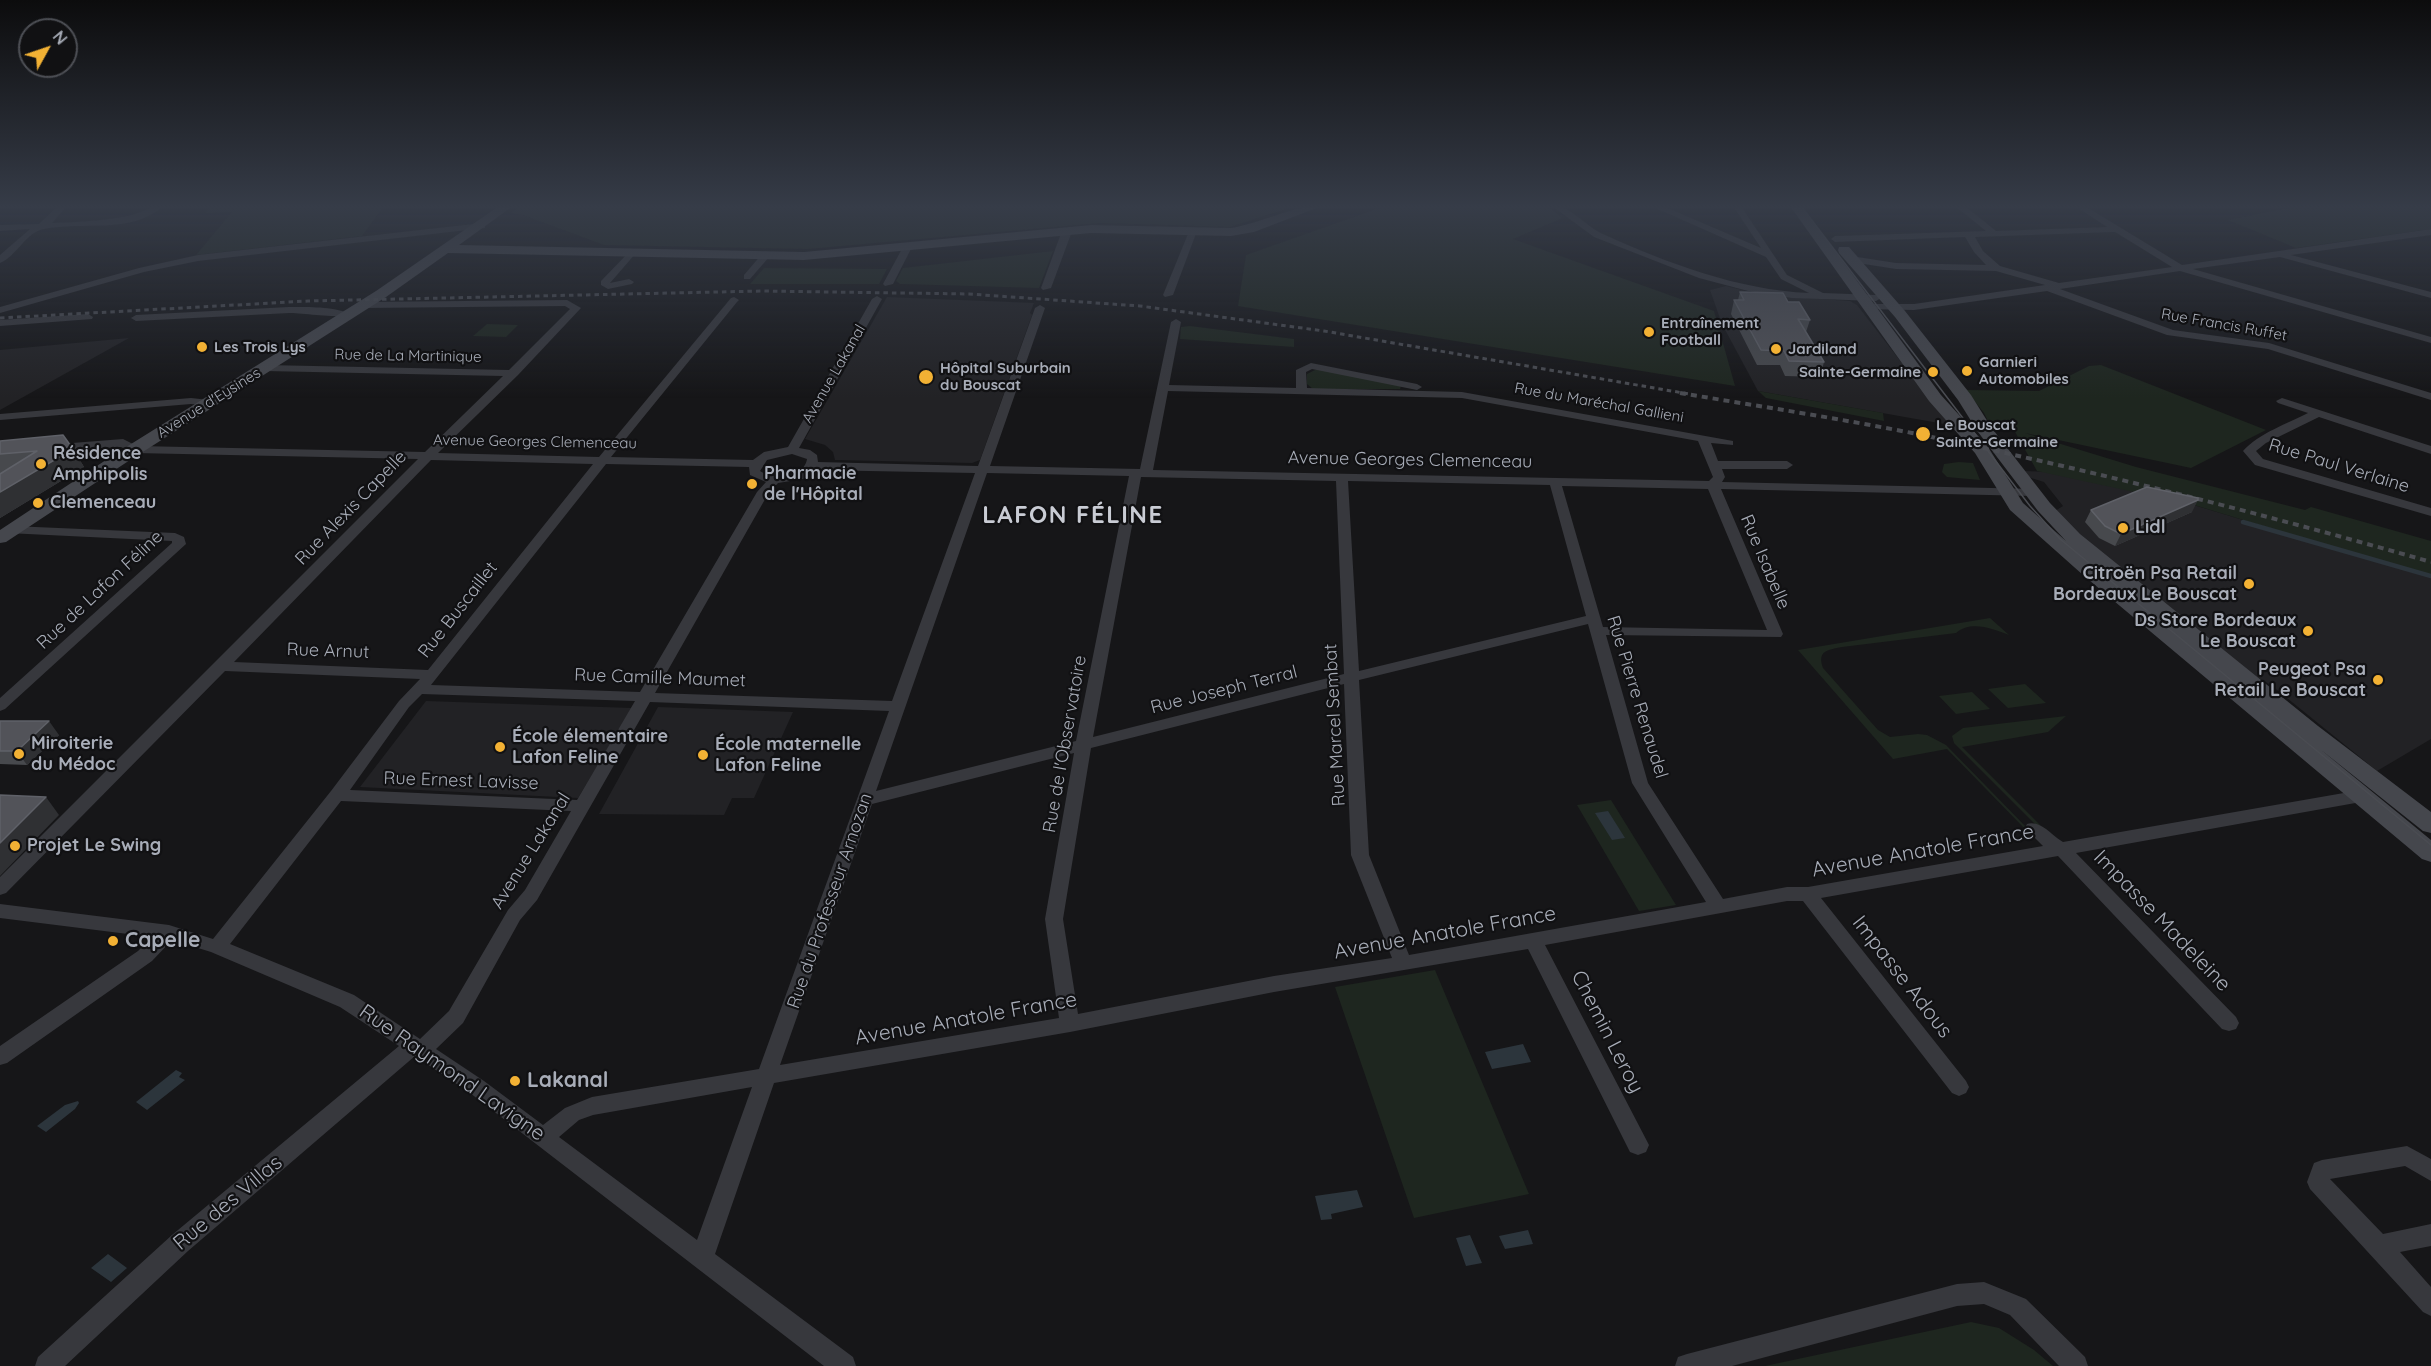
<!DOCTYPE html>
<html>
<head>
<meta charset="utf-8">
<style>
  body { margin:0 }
  #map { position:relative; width:2431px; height:1366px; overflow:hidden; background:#161618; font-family:Quicksand,sans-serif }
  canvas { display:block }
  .north { position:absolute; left:18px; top:18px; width:60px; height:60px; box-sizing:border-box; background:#111113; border:2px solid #4d4f55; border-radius:50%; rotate:50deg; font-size:16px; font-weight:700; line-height:24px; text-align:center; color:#a8adb8 }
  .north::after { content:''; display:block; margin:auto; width:21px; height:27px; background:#f2b134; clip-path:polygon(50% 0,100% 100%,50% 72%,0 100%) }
</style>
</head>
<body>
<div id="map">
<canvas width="2431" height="1366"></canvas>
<div class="north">N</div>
</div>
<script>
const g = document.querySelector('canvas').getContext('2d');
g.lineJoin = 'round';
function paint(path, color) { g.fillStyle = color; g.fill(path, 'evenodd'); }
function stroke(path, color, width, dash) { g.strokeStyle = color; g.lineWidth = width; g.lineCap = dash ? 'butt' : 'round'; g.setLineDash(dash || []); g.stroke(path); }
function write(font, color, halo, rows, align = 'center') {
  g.font = font + ' Quicksand,sans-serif'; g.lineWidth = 4.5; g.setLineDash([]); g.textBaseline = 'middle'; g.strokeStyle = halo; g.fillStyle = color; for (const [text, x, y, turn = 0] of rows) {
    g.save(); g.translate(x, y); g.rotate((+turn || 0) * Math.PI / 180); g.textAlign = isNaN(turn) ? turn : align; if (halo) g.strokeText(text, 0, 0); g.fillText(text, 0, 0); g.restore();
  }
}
paint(new Path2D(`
  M1726 286 1763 295 1850 301 1857 305 1950 425 1758 391 1722 324 1710 290Z
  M887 297 1034 303 1030 313 1032 315 980 460 972 463 835 460 833 452 825 445 805 439Z
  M129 338 0 410V350Z
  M2024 471 2052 472 2194 505 2431 577V739L2377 771 2271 685 2246 671 2104 557 2055 511 2063 506 2044 482 2028 477Z
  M426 701 632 708 578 798 360 787Z
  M658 707 793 712 754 798H732L724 815 599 814Z`), '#222225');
paint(new Path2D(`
  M210 206H384L362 236 196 255 232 212 206 213Z
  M520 206H1295L1230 227 1100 223 808 249 604 245 523 215 511 213Z
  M1385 206H1547L1563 218 1513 239 1714 311 1735 386 1238 306 1246 255Z
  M2299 206H2431V229L2296 248 2228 220Z
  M1053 251 1039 288 900 284 896 281 903 268Z
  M764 268 887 269 879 284H750Z
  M487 324 518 325 506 337 473 336Z
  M1190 326 1294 339V347L1180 339 1181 327Z
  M2101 365 2266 430 2191 468 2025 433 2136 467 2305 510 2311 507 2431 541V577L2194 505 2037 471 2014 430 1992 429 1984 413 1966 390 2039 391 2089 366Z
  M1317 369 1401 386 1400 389H1313L1307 384V374Z
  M1758 391 1883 413 1884 421 1766 398Z
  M1959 462 1973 463 1980 480 1947 477 1942 472 1944 464Z
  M1990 618 2009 635C1993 629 1971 620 1956 633L1842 647C1827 650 1817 651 1823 668L1878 730 1890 737 1918 734 1927 735 1946 745 2028 829H2025L1947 749 1893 759 1798 650Z
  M2025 684 2046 703 2008 708 1988 689Z
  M1972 692 1990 709 1956 714 1939 696Z
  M2066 716 2048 732 1962 747 2041 826 2038 827 1954 743 1952 736 1963 728Z
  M1611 800 1676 905 1639 911 1577 805Z
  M1435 970 1529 1194 1414 1218 1335 987Z
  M1971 1322 1999 1328 2034 1350 2053 1366H1765Z`), '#1e261f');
paint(new Path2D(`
  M1608 811 1625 838 1612 840 1595 813Z
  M1523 1044 1531 1062 1492 1069 1485 1052Z
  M176 1070 182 1073 179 1077 185 1080 147 1110 136 1102Z
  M78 1101 79 1103 75 1109 46 1132 37 1126 65 1105Z
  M1357 1190 1363 1207 1331 1214 1332 1219 1321 1220 1315 1196Z
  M1528 1230 1533 1244 1505 1249 1499 1236Z
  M1470 1235 1482 1263 1466 1266 1456 1238Z
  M108 1254 127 1268 111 1282 91 1268Z`), '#2c353c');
stroke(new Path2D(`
  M2243 522 2431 576`), '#2c353c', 4.5);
paint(new Path2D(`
  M58 206H67L52 223C77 222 102 221 127 216 140 214 150 206 163 206 132 235 82 221 44 229 26 232 17 256 0 263V255L30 229 0 231V225L39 224Z
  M1552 206C1572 206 1585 226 1603 234 1667 263 1738 290 1809 293L1781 279 1766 257 1651 206H1663L1761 248 1733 206H1741L1787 275 1823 293 1876 295 1881 298 1876 301 1792 298 1748 291 1699 278 1594 237Z
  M1955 206H1965L1996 231 2107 227 2075 206H2085L2182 265 2431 229V235L2291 255 2431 292V298L2280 257 2193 269 2431 337V343L2180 271 2060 289 2173 330 2269 343 2431 393V400L2268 349 2167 335 2047 291 1914 310 1865 309V305L1868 304H1914L2045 285 1996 271 1896 269 1851 262 1846 259 1851 256 1896 263 1986 265 1974 252 1965 237 1835 242 1831 239 1835 236 1986 231ZM2115 232 2172 267 2059 283 2000 266 1983 251 1975 237Z
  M482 223 485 224V228L198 261 144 272 0 313V307L139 268 198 255Z
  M1063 228H1069L1071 234 1051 288 1043 290 1041 288Z
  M1190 229 1197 231 1173 295 1165 297 1163 295Z
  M904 245 912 247 893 284 885 286 883 284Z
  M631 250 636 253 610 283 629 279 634 282 632 284 608 289 601 285V281Z
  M762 254 770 256 750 279H744V275Z
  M877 296 882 299 799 448 810 450 817 455 818 462 978 466 1035 308 1040 305 1045 308 990 466 1140 469 1171 322 1176 319 1181 322 1169 385 1296 388V370L1311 363 1417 384 1422 387 1417 390 1312 369 1306 372 1307 388 1462 392 1733 441V445L1711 443 1718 461H1787L1793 465 1787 469H1722L1725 477 1722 482 2037 489 2039 492 2037 495 2033 496 1721 489 1783 634 1781 637 1606 635 1648 783 1723 899 1787 887H1808L2043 846 2025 828 2027 824C2041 820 2052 836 2063 842L2361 790 2367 792 2369 796 2367 800 2361 802 2076 853 2236 1017 2239 1023 2236 1029 2229 1031 2222 1029 2058 856 1821 898 1966 1081 1969 1087 1966 1093 1959 1096 1952 1093 1803 901H1787L1545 945 1649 1145 1646 1152 1638 1155 1630 1152 1528 949 1274 992 1070 1032 774 1083 715 1254 853 1357 856 1366H824L470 1093 415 1056 188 1251 65 1366H35L38 1357 172 1235 399 1046 340 1007 211 952 172 940 152 961 7 1063 0 1065V1046L138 951 152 937 0 918V904L169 925 213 939 331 791 399 701 420 679 225 671 6 893 0 895V877L418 459 135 453 121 447 51 451 47 449V445L123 439 137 446 425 452 503 376 265 371 260 368 265 365 509 370 570 309 565 306 362 308 357 305 362 302 567 300 581 308 518 375 438 453 599 457 731 298 734 297 739 300 737 302 611 457 753 460 764 452 788 447 872 299ZM1168 391 1462 398 1698 441 1713 477 1709 481 1153 470ZM792 454 807 459C804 478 774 480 760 471L767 460ZM431 460 593 464 428 670 234 662ZM606 464 749 467 750 475 766 482 757 492 640 692 431 685ZM815 470 975 473 892 701 655 693 768 494 778 483 803 479ZM987 473 1129 476 1076 741 876 791ZM1141 477 1336 481 1344 674 1093 737ZM1348 481 1550 485 1586 616 1359 671ZM1562 486 1708 489 1767 630 1603 627ZM1588 624 1632 783 1706 902 1409 955 1369 855 1359 680ZM1344 684 1351 855 1392 958 1274 976 1078 1014 1063 919 1091 748ZM422 694 635 701 577 800 350 790 409 707ZM650 702 889 711 759 1069 592 1097 565 1108 543 1125 484 1081 436 1049 463 1023 520 920 537 900ZM1074 753 1045 919 1059 1018 780 1065 872 804ZM341 801 571 811 525 890 508 910 449 1011 420 1039 354 995 230 944ZM752 1087 697 1240 559 1137 579 1120 593 1115Z
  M289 307C305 307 338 306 351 315 346 319 301 313 289 313L136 321 131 318 136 315Z
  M88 314 93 317 92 319 0 326V320Z
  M191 398 209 400 215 403 209 406 191 404 0 420V414Z
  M2282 398 2431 446V454L2319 417 2266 443 2256 451 2263 459 2431 508V516L2255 465 2243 451C2259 433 2287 424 2308 413L2278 403 2276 401Z
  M12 526 175 533 184 537 186 544 5 709 0 711V698L172 543V541L7 533 6 530 7 527Z
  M2407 1146 2431 1159V1181L2405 1166 2330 1179 2383 1234 2431 1224V1246L2400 1252 2431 1287V1316L2423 1312 2310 1189 2307 1182 2314 1163 2322 1160Z
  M1984 1282 2026 1299 2085 1357 2088 1366H2059L2010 1315 1984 1304 1957 1306 1732 1366H1675L1678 1357 1687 1354 1957 1284Z`), '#37383d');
paint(new Path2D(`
  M499 206H513L459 245 804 252 1091 225 1231 228C1262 223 1290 206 1322 206L1254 232 1231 236 1091 233 804 260 448 253 386 297 127 462 6 542 0 543V530L115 454 376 291Z
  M1790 206H1802L1941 395 1988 447 2023 503 2066 541 2038 511 1978 432 1958 400 1895 317 1839 253 1838 250 1839 247H1849L1905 311 1971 395 1991 427 2050 503 2080 534 2318 726 2431 812V833L2423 831 2320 749 2431 840V862L2422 859 2083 575 2010 510 1975 453 1929 401Z`), '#45474d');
stroke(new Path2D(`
  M1801 206 2030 506 2060 539 2431 845`), '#4a4c52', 1.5);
stroke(new Path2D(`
  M0 318 308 301 763 291 969 294 1140 306 1324 331 1689 394`), '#4a4c52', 3, [4.5, 4]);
stroke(new Path2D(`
  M1680 393C1758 406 1836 418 1912 433 2087 469 2260 513 2431 562`), '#4a4c52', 4, [6, 5]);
paint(new Path2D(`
  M1740 292 1788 302 1810 320 1806 332 1824 362 1820 377 1785 376 1780 365H1757L1731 314 1734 300H1738Z
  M0 441 73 449 84 467 0 518Z
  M2091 510 2192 512 2115 546 2099 538 2085 522Z
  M0 721 59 735 27 765 0 764Z`), '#47494d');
paint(new Path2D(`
  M73 449 84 467 0 518V492Z
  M2198 500 2192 512 2115 546 2121 534Z
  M49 721 59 735 27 765 17 751Z
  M46 797 59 815 0 876V843Z`), '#2f3033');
const building = new Path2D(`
  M1740 292 1783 293 1788 302H1799L1810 320 1798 319 1824 362 1789 361 1784 351 1761 350 1734 300H1744Z
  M63 435 73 449 0 492V474L37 451 0 454V441Z
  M2147 487 2198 498V500L2121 534 2105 526 2091 510Z
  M0 721H49L17 751H0Z
  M0 795 46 797 0 843Z`);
paint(building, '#525359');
stroke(building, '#5f6168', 1.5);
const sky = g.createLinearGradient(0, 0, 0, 398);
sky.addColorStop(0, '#0c0c0d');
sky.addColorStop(0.52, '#363c48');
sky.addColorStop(1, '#363c4800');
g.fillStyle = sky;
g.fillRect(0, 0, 2431, 398);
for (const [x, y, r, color] of [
  [1649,332,6,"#f2b134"],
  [202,347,6,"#f2b134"],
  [1776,349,6,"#f2b134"],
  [1967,371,6,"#f2b134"],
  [1933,372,6,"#f2b134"],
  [926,377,8,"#f2b134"],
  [1923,434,8,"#f2b134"],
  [41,464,6,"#f2b134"],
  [752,484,6,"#f2b134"],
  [38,503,6,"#f2b134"],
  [2123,528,6,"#f2b134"],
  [2249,584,6,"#f2b134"],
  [2308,631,6,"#f2b134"],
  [2378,680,6,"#f2b134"],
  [500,747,6,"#f2b134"],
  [19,754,6,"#f2b134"],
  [703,755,6,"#f2b134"],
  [15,846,6,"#f2b134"],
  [113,941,6,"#f2b134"],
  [515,1081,6,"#f2b134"]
]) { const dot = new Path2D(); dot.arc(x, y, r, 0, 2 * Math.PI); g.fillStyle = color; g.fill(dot); stroke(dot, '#111113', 2); }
write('bold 15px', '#a8adb8', '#111113', [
  ["Entraînement",1661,323],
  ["Football",1661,340],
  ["Les Trois Lys",214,347],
  ["Jardiland",1788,349],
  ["Garnieri",1979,362],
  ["Automobiles",1979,379],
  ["Hôpital Suburbain",940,368],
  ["du Bouscat",940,385],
  ["Sainte-Germaine",1921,372,"right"],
  ["Le Bouscat",1936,425],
  ["Sainte-Germaine",1936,442]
], 'left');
write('15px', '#a8adb8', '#111113', [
  ["Rue Francis Ruffet",2224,325,10],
  ["Rue de La Martinique",408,356,1],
  ["Avenue Lakanal",834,374,-60],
  ["Avenue d'Eysines",209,403,-32],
  ["Rue du Maréchal Gallieni",1599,403,10],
  ["Avenue Georges Clemenceau",535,442,1]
]);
write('bold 18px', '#a8adb8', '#111113', [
  ["Résidence",53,454],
  ["Amphipolis",53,475],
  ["Pharmacie",764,474],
  ["de l'Hôpital",764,495],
  ["Clemenceau",50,503],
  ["Lidl",2135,528],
  ["Citroën Psa Retail",2237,574,"right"],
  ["Bordeaux Le Bouscat",2237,595,"right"],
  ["Ds Store Bordeaux",2296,621,"right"],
  ["Le Bouscat",2296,642,"right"],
  ["Peugeot Psa",2366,670,"right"],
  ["Retail Le Bouscat",2366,691,"right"],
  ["École élementaire",512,737],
  ["Lafon Feline",512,758],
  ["Miroiterie",31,744],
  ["du Médoc",31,765],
  ["École maternelle",715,745],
  ["Lafon Feline",715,766],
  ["Projet Le Swing",27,846]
], 'left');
write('18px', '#a8adb8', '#111113', [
  ["Avenue Georges Clemenceau",1410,460,1],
  ["Rue Paul Verlaine",2339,466,17],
  ["Rue Alexis Capelle",351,508,-46],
  ["Rue Isabelle",1765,562,67],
  ["Rue de Lafon Féline",100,590,-43],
  ["Rue Buscaillet",458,610,-52],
  ["Rue Arnut",328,651,2],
  ["Rue Camille Maumet",660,678,2],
  ["Rue Joseph Terral",1224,690,-14],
  ["Rue Pierre Renaudel",1637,697,73],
  ["Rue Marcel Sembat",1335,725,-93],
  ["Rue de l'Observatoire",1065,744,-80],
  ["Rue Ernest Lavisse",461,781,2],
  ["Avenue Lakanal",531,851,-58],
  ["Rue du Professeur Arnozan",830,901,-71]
]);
write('21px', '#a8adb8', '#111113', [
  ["Avenue Anatole France",1923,851,-10],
  ["Impasse Madeleine",2162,921,46],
  ["Avenue Anatole France",1445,933,-10],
  ["Impasse Adous",1902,977,52],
  ["Avenue Anatole France",966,1019,-10],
  ["Chemin Leroy",1607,1032,63],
  ["Rue Raymond Lavigne",452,1073,35],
  ["Rue des Villas",228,1203,-40]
]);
write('bold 21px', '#a8adb8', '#111113', [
  ["Capelle",125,941],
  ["Lakanal",527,1081]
], 'left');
g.letterSpacing = '1.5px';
write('bold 24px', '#c9ccd4', '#111113', [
  ["LAFON FÉLINE",1073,516]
]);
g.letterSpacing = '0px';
</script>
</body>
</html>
